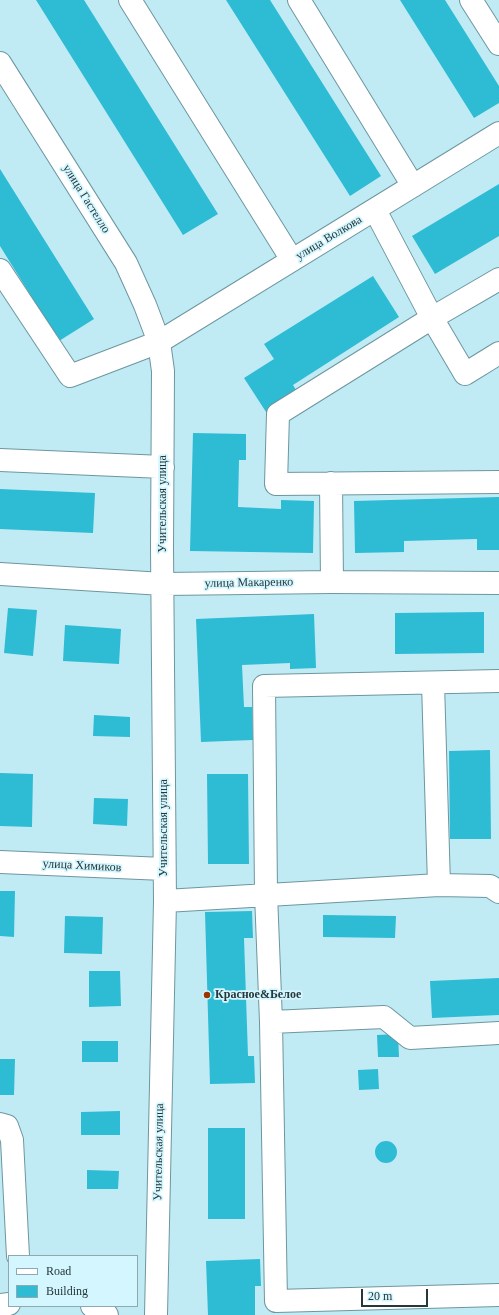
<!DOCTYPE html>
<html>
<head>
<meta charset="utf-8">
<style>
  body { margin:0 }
  #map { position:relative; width:499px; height:1315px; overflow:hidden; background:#c0ebf5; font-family:Georgia,serif }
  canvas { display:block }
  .legend { position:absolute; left:8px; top:1255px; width:130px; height:52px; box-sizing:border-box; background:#d4f7ff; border:1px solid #8eaab0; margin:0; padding:5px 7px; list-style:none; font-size:12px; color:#25373a }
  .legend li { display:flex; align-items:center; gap:8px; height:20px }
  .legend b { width:20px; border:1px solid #8eaab0 }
  .scale { position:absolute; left:361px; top:1289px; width:67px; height:18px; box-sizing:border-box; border:2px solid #25373a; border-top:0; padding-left:5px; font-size:12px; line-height:14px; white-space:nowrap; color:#25373a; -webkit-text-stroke:3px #d4f7ff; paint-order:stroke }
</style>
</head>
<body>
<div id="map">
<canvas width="499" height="1315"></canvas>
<ul class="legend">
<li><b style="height:5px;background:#fff"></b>Road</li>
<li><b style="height:11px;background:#2ebbd4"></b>Building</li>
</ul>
<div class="scale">20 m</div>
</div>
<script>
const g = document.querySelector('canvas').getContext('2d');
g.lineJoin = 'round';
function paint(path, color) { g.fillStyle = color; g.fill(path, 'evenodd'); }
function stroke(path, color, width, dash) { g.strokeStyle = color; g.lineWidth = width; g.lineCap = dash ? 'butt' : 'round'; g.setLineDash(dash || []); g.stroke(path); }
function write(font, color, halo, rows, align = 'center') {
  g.font = font + ' Georgia,serif'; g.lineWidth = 3.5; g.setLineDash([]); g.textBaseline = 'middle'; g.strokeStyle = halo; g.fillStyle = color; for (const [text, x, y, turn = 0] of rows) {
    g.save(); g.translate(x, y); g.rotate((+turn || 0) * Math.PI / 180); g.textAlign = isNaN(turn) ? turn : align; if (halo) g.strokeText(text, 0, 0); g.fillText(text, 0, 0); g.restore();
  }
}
paint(new Path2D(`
  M36 0H84L218 214 183 235Z
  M226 0H270L381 176 350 196Z
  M400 0H445L499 86V103L474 118Z
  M0 169 94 319 59 341 0 246Z
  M499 184V236L435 274 412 236Z
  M373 276 399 317 293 385 299 395 268 415 244 378 274 359 264 344Z
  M193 433 246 434V460H239L238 507 281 509V500L314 501 313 553 190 551Z
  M0 489 95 493 93 533 0 529Z
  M499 497V550H477V539L404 541V552L355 553 354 501Z
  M8 608 37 610 33 656 4 653Z
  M484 612V653L395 654V613Z
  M314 614 316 668 290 669V663L242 665 244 707H252L253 740 201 742 196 619Z
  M65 625 121 629 119 664 63 661Z
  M94 715 130 717V737L93 736Z
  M490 750 491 839H450L449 751Z
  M0 773 33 774 32 827 0 826Z
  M207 774H248L249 864H208Z
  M94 798 128 799 127 826 93 824Z
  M0 891H15L14 937 0 936Z
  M252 911 253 938H244L248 1056H254L255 1083 210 1084 205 912Z
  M323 915 396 916 395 938 323 937Z
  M65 916 103 917 102 954 64 953Z
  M89 971H120L121 1006 89 1007Z
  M499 978V1015L432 1018 430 981Z
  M398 1034 399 1057H378L377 1035Z
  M82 1041H118V1062H82Z
  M0 1059H15L14 1095H0Z
  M378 1069 379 1089 359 1090 358 1070Z
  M120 1111V1135H81V1112Z
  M208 1128H245V1219H208Z
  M375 1152a11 11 0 1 1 22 0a11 11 0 1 1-22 0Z
  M87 1170 119 1171 118 1189H87Z
  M260 1259 261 1286H255V1315H208L206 1261Z`), '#2ebbd4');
const minor = new Path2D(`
  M130 0 292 260
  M299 0 413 186
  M471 0 499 44
  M0 63 126 263 145 305 159 342 163 371 162 548 165 901 156 1315
  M375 210 432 318 465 374 499 353
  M0 270 70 376 159 342 499 133
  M499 279 432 318 278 414 276 484 499 482
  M0 460 163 467
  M331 483 332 582
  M0 574 163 584 332 582 499 583
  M499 681 264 686 266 894 271 1022 276 1301 499 1295
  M0 862 164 869
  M439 885 490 886 499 892
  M165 901 439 885 433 683
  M271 1022 384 1017 410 1038 499 1033
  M0 1124 7 1126 12 1140 18 1256
  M0 1305 9 1304
  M92 1306 102 1309 107 1315`);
stroke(minor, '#6d969f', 24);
stroke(minor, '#fff', 22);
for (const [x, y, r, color] of [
  [207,995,4,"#9a3600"]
]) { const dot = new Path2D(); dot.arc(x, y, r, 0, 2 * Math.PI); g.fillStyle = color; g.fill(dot); stroke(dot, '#d4f7ff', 1.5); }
write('12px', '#25373a', '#d4f7ff', [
  ["улица Гастелло",86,199,58],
  ["улица Волкова",329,238,-31],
  ["Учительская улица",163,504,-90],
  ["улица Макаренко",249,583,-1],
  ["Учительская улица",164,828,-90],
  ["улица Химиков",82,866,3],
  ["Учительская улица",159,1152,-89]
]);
write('bold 12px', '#25373a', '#d4f7ff', [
  ["Красное&Белое",215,995]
], 'left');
</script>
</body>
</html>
